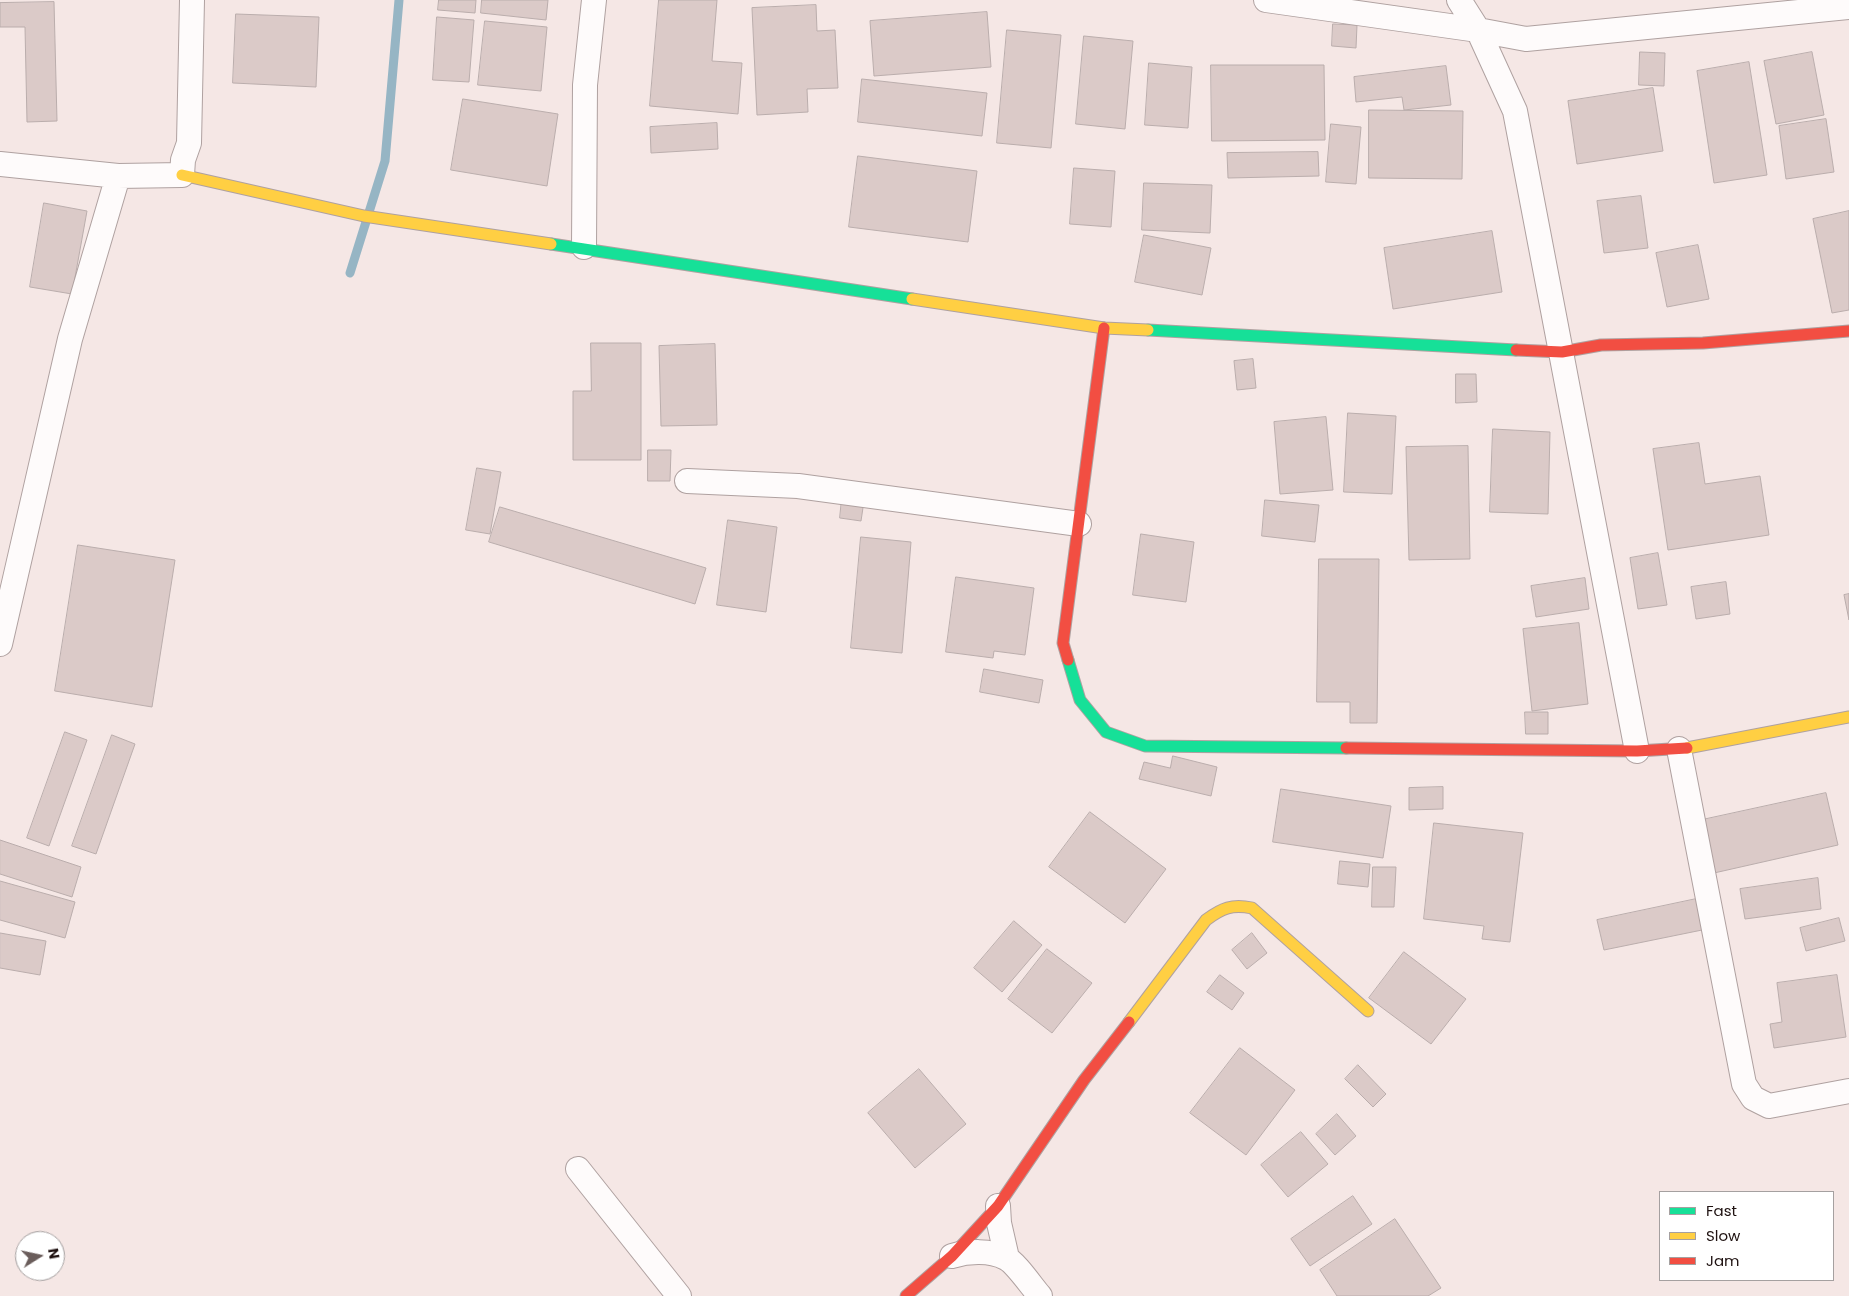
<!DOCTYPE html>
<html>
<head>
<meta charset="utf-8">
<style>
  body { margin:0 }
  #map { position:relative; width:1849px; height:1296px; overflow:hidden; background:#f5e7e5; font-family:Poppins,sans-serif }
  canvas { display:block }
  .legend { position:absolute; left:1659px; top:1191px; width:175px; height:90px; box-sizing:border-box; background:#fff; border:1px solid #a5a0a0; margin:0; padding:6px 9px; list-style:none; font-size:15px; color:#1f1211 }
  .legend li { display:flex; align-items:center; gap:10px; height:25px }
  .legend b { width:25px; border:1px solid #a5a0a0 }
  .north { position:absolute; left:15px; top:1231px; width:50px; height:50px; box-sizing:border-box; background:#fff; border:1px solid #a5a0a0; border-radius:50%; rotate:80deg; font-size:14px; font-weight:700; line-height:20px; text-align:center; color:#1f1211 }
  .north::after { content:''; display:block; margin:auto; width:18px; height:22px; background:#6a5d5b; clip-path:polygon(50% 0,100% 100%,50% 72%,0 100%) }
</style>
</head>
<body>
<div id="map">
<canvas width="1849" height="1296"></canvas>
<ul class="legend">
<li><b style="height:6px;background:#16e098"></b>Fast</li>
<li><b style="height:6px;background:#ffcf43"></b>Slow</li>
<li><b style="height:6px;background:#f24e42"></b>Jam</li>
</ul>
<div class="north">N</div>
</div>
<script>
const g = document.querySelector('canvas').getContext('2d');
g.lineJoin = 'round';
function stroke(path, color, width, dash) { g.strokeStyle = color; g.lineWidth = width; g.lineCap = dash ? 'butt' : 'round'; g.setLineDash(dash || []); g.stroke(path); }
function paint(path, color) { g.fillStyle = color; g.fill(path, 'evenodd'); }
stroke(new Path2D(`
  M350 273 385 161 399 0`), '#96b5c4', 9);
const building = new Path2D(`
  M439 0H476L475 13 438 10Z
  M482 0H548L546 20 481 13Z
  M659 0H717L712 61 742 63 738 114 650 106Z
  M54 2 57 121 27 122 25 27H0V3Z
  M816 5 817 31 835 30 838 88 807 89 808 112 757 115 752 8Z
  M987 12 991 67 874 76 870 21Z
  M236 14 319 17 316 87 233 83Z
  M437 17 474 20 469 82 433 80Z
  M485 21 547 27 541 91 478 85Z
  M1333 24 1357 25 1356 48 1332 46Z
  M1007 30 1061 35 1051 148 997 143Z
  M1084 36 1133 41 1125 129 1076 124Z
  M1640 52 1665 53 1664 86 1639 85Z
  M1812 52 1824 115 1776 124 1764 61Z
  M1749 62 1767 175 1714 183 1697 71Z
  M1149 63 1192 67 1188 128 1145 125Z
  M1211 65H1324L1325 140 1212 141Z
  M1446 66 1451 105 1404 110 1402 97 1356 102 1354 77Z
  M862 79 987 93 982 136 858 122Z
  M1653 88 1663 151 1577 164 1568 101Z
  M463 99 558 114 547 186 451 170Z
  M1369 110 1463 111 1462 179 1369 178Z
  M1826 119 1834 172 1786 179 1779 126Z
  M717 123 718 149 651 153 650 127Z
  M1331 124 1361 127 1356 184 1326 182Z
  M1318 152 1319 176 1228 178 1227 153Z
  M858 156 977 171 968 242 849 227Z
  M1074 168 1115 171 1111 227 1070 224Z
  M1144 183 1212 185 1210 233 1142 230Z
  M1641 196 1648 248 1604 253 1597 201Z
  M44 203 87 211 72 294 30 287Z
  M1849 211V310L1832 313 1813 219Z
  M1492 231 1502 292 1393 309 1384 248Z
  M1144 235 1211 248 1202 295 1135 282Z
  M1698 245 1709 299 1667 307 1656 253Z
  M591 343H641V460H573V391H591Z
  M715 344 717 425 661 426 659 346Z
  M1253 359 1256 388 1237 390 1234 361Z
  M1456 374H1476L1477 402 1456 403Z
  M1348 413 1396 416 1392 494 1344 492Z
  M1326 417 1333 490 1280 494 1274 422Z
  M1493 429 1550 432 1548 514 1490 512Z
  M1699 443 1705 484 1760 476 1769 535 1668 550 1653 449Z
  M1468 446 1470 559 1409 560 1406 447Z
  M648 450H671L670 481H648Z
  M477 468 501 472 490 534 466 530Z
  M842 498 864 501 861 521 840 518Z
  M1265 500 1319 505 1315 542 1262 536Z
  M500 507 706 568 695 604 489 542Z
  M728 520 777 527 766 612 717 605Z
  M1141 534 1194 542 1186 602 1133 595Z
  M861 537 911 542 902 653 851 648Z
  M78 545 175 560 152 707 55 691Z
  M1658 553 1667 605 1638 609 1630 558Z
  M1319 559H1379L1377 723H1350V702H1317Z
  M956 577 1034 588 1025 655 994 651 993 658 946 652Z
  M1585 578 1589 609 1536 617 1531 586Z
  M1726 582 1730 614 1696 619 1691 587Z
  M1849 594V620L1844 595Z
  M1579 623 1588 704 1532 711 1523 629Z
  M984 669 1043 680 1039 703 980 692Z
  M1525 712H1548V734H1526Z
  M65 732 87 740 49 846 27 838Z
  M112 735 135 744 96 854 72 846Z
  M1173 756 1217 767 1211 796 1139 779 1144 762 1170 768Z
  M1443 787V809L1409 810V788Z
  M1281 789 1391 806 1383 858 1273 842Z
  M1826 793 1838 845 1714 873 1702 820Z
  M1090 812 1166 869 1125 923 1049 867Z
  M1434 823 1523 833 1510 942 1482 939 1484 926 1424 919Z
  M0 840 81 867 72 897 0 874Z
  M1340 861 1370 864 1368 887 1338 884Z
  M1373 867H1396L1394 907H1372Z
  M1818 878 1821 909 1745 919 1740 889Z
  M0 881 75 902 65 938 0 920Z
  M1701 898 1707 929 1604 950 1597 920Z
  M1839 918 1845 941 1806 951 1800 928Z
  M1014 921 1042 945 1002 992 974 968Z
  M0 933 46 941 40 975 0 968Z
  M1252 933 1267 953 1247 969 1232 950Z
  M1047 949 1092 983 1052 1033 1008 999Z
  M1404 952 1466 999 1431 1044 1369 998Z
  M1220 975 1244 993 1232 1010 1207 992Z
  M1837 975 1846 1037 1774 1048 1770 1024 1782 1022 1777 983Z
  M1240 1048 1295 1090 1246 1155 1190 1113Z
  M1358 1065 1386 1094 1373 1107 1345 1079Z
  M919 1069 966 1124 915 1168 868 1113Z
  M1337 1114 1356 1136 1335 1155 1316 1134Z
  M1301 1132 1328 1164 1288 1197 1261 1165Z
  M1353 1196 1372 1224 1310 1266 1291 1239Z
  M1395 1219 1441 1288 1428 1296H1337L1320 1270Z`);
paint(building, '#dbcac8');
stroke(building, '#baadac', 1);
const street = new Path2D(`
  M1266 0 1478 30 1526 39 1849 7
  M1459 0 1478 30 1515 111 1637 751
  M0 164 118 176 182 175 183 160 189 143 192 0
  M584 247 585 85 594 0
  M687 481 798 486 1079 524
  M0 644 70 339 118 176
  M1679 749 1744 1084 1753 1098 1769 1106 1849 1091
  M578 1169 679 1296
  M998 1206 999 1223 1007 1258
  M952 1256C969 1251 990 1250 1006 1258 1016 1263 1032 1287 1040 1296`);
const fast = new Path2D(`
  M551 244 912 299
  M1148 330 1516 350
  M1068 660 1080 700 1106 732 1145 746 1346 748`);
const slow = new Path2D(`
  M182 175 364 216 551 244
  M912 299 1104 328 1148 330
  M1687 748 1849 717
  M1129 1022 1206 920C1222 908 1232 904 1252 908L1368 1011`);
const jam = new Path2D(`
  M1516 350 1562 352 1601 345 1703 343 1849 331
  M1068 660 1063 643 1104 328
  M1346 748 1637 751 1687 748
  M906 1296 952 1256 998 1206 1084 1080 1129 1022`);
stroke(street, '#afa1a0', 26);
stroke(fast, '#afa1a0', 13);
stroke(slow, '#afa1a0', 13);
stroke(jam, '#afa1a0', 13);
stroke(street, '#fefbfb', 24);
stroke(fast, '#16e098', 11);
stroke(slow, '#ffcf43', 11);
stroke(jam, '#f24e42', 11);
</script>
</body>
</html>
